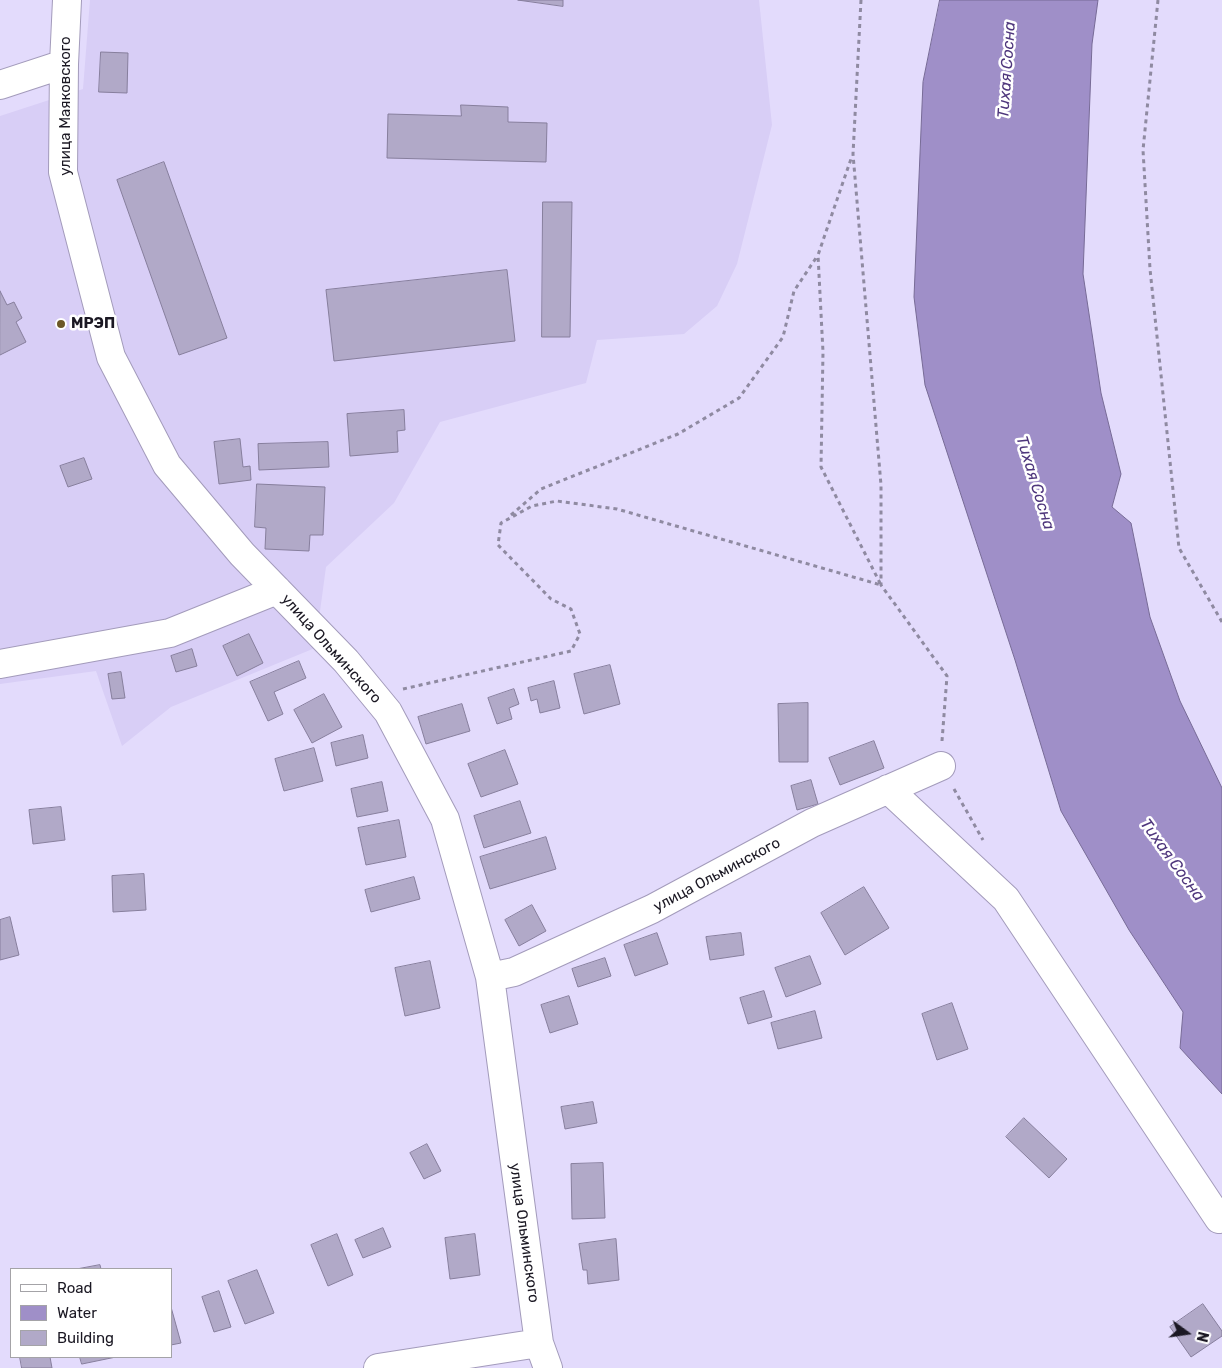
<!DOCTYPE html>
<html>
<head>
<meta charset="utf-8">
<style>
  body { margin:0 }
  #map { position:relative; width:1222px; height:1368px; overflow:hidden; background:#e3dbfc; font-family:Rubik,sans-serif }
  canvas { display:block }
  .legend { position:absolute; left:10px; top:1268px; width:162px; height:90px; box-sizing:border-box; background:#fff; border:1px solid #a4a3a7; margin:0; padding:6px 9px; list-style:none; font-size:15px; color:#1b1823 }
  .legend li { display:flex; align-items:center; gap:10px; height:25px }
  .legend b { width:25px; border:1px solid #a4a3a7 }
  .north { position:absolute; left:1162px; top:1308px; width:50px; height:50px; -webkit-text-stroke:4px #fff; paint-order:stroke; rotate:104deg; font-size:14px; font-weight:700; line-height:20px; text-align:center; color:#1b1823 }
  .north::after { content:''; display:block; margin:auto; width:18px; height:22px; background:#1b1823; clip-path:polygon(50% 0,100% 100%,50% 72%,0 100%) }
</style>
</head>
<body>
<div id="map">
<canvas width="1222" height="1368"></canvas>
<ul class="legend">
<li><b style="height:6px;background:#fff"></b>Road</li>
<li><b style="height:14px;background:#9f8fc8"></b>Water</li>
<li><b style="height:14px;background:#b1a9c8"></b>Building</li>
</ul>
<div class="north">N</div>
</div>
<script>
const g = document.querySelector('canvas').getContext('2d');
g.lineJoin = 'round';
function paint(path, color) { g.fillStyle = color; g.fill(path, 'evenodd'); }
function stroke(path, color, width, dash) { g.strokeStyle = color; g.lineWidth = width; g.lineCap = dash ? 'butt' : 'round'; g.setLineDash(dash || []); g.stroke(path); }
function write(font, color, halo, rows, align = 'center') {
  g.font = font + ' Rubik,sans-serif'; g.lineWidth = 5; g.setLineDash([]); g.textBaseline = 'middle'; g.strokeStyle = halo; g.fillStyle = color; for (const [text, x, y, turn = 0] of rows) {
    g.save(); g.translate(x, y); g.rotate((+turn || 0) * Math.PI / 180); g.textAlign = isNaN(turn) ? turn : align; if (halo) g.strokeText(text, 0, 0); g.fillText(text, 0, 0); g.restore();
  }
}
paint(new Path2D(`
  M90 0H759L772 125 737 264 717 306 684 334 597 340 586 383 440 422 394 503 326 567 315 648 171 707 122 746 96 671 0 684V116L83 89Z`), '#d8cef6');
const water = new Path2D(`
  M940 0H1098L1092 44 1083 274 1101 393 1121 474 1112 507 1131 523 1150 617 1180 701 1222 788V1094L1180 1048 1183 1012 1129 930 1061 811 1015 660 925 385 914 297 923 82Z`);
paint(water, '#9f8fc8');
stroke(water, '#776b96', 1);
const building = new Path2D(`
  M518 0H563V6Z
  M101 52 128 53 127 93 99 92Z
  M461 105 508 107V122L547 123 546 162 387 158 388 114 461 116Z
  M164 162 227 338 179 355 117 180Z
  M543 202H572L570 337H542Z
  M507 270 515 341 334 361 326 290Z
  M0 291 7 305 14 302 22 318 16 322 26 342 0 355Z
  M404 410 405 430 397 431 398 452 350 456 347 414Z
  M240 439 243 467 250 466 251 480 219 484 214 442Z
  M328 442 329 467 259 470 258 444Z
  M84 458 92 479 68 487 60 466Z
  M257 484 325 487 323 535H310L309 551 265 549 266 528 255 527Z
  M249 634 263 663 237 676 223 646Z
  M192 649 197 666 176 672 171 656Z
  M299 661 306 678 274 692 283 714 268 721 250 682Z
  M610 665 620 704 584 714 574 674Z
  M121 672 125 698 112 699 108 674Z
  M554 681 560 708 540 713 537 699 531 701 528 688Z
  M514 689 519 704 509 708 512 719 497 724 488 698Z
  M324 694 342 727 312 743 294 710Z
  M808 703V762H779L778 704Z
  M462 704 470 731 426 744 418 717Z
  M363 735 368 758 336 766 331 743Z
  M874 741 884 768 840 785 829 758Z
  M314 748 323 781 284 791 275 759Z
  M505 750 518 784 481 797 468 764Z
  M811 780 818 804 797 810 791 786Z
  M382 782 388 811 357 817 351 789Z
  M520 801 531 833 484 848 474 816Z
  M61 807 65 840 33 844 29 810Z
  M399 820 406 857 366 865 358 828Z
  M546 837 556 869 490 889 480 857Z
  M144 874 146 910 113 912 112 876Z
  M414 877 420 899 371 912 365 890Z
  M864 887 889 928 845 955 821 913Z
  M532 905 546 931 519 946 505 920Z
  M10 917 19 955 0 960V920Z
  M657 933 668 964 635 976 624 945Z
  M741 933 744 955 710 960 706 937Z
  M810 956 821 984 786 997 775 968Z
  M605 958 611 976 578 987 572 969Z
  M430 961 440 1008 405 1016 395 968Z
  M764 991 772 1017 748 1024 740 998Z
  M569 996 578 1024 550 1033 541 1005Z
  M952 1003 968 1049 937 1060 922 1014Z
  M815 1011 822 1038 778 1049 771 1023Z
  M593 1102 597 1123 565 1129 561 1107Z
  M1024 1118 1067 1159 1049 1178 1006 1137Z
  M427 1144 441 1171 424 1179 410 1153Z
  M603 1163 605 1218 572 1219 571 1164Z
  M383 1228 391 1247 363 1258 355 1240Z
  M337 1234 353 1275 328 1286 311 1245Z
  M475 1234 480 1275 450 1279 445 1238Z
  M616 1239 619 1280 588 1284 587 1270H583L579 1244Z
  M100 1265 101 1269H77Z
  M257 1270 274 1313 245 1324 228 1281Z
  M219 1291 231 1327 214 1332 202 1297Z
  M1203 1304 1222 1331V1336L1191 1357 1170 1327Z
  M171 1307 181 1343 171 1345Z
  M20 1357H50L52 1368H22Z
  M80 1357H116L82 1364Z`);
paint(building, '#b1a9c8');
stroke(building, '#877f9d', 1);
const minor = new Path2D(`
  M67 0 64 64 63 172 111 357 167 465 242 554 346 661 388 712 445 819 490 977 539 1343 548 1368
  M0 85 64 64
  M0 664 170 633 277 590
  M888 789 1006 899 1219 1219
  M490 977 514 972 652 909 812 823 941 766
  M378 1368 539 1343`);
stroke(minor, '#a39bbb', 30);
stroke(new Path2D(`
  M861 0 853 154 881 485V585L947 676 942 741
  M1158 0 1143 150 1150 269 1179 548 1222 622
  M511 515 541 489 678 434 739 398 783 337 794 291 818 255
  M403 689 571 651 580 634 571 609 551 599 498 545 501 523 532 506 557 501 617 509 881 585 821 467 823 352 818 255 852 156
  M954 789 983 840`), '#8f8aa1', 3, [4, 4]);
stroke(minor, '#fff', 28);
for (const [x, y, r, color] of [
  [61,324,5,"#6c5726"]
]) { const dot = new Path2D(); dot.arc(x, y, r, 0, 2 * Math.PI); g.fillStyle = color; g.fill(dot); stroke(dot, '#fff', 2); }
write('15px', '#1b1823', '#fff', [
  ["улица Маяковского",66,106,-90],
  ["улица Ольминского",331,649,48],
  ["улица Ольминского",717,875,-28],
  ["улица Ольминского",524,1233,82]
]);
write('bold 15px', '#1b1823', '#fff', [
  ["МРЭП",71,324]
], 'left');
write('italic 16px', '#4e367c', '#fff', [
  ["Тихая Сосна",1007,70,-86],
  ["Тихая Сосна",1035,483,73],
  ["Тихая Сосна",1172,860,54]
]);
</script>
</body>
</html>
